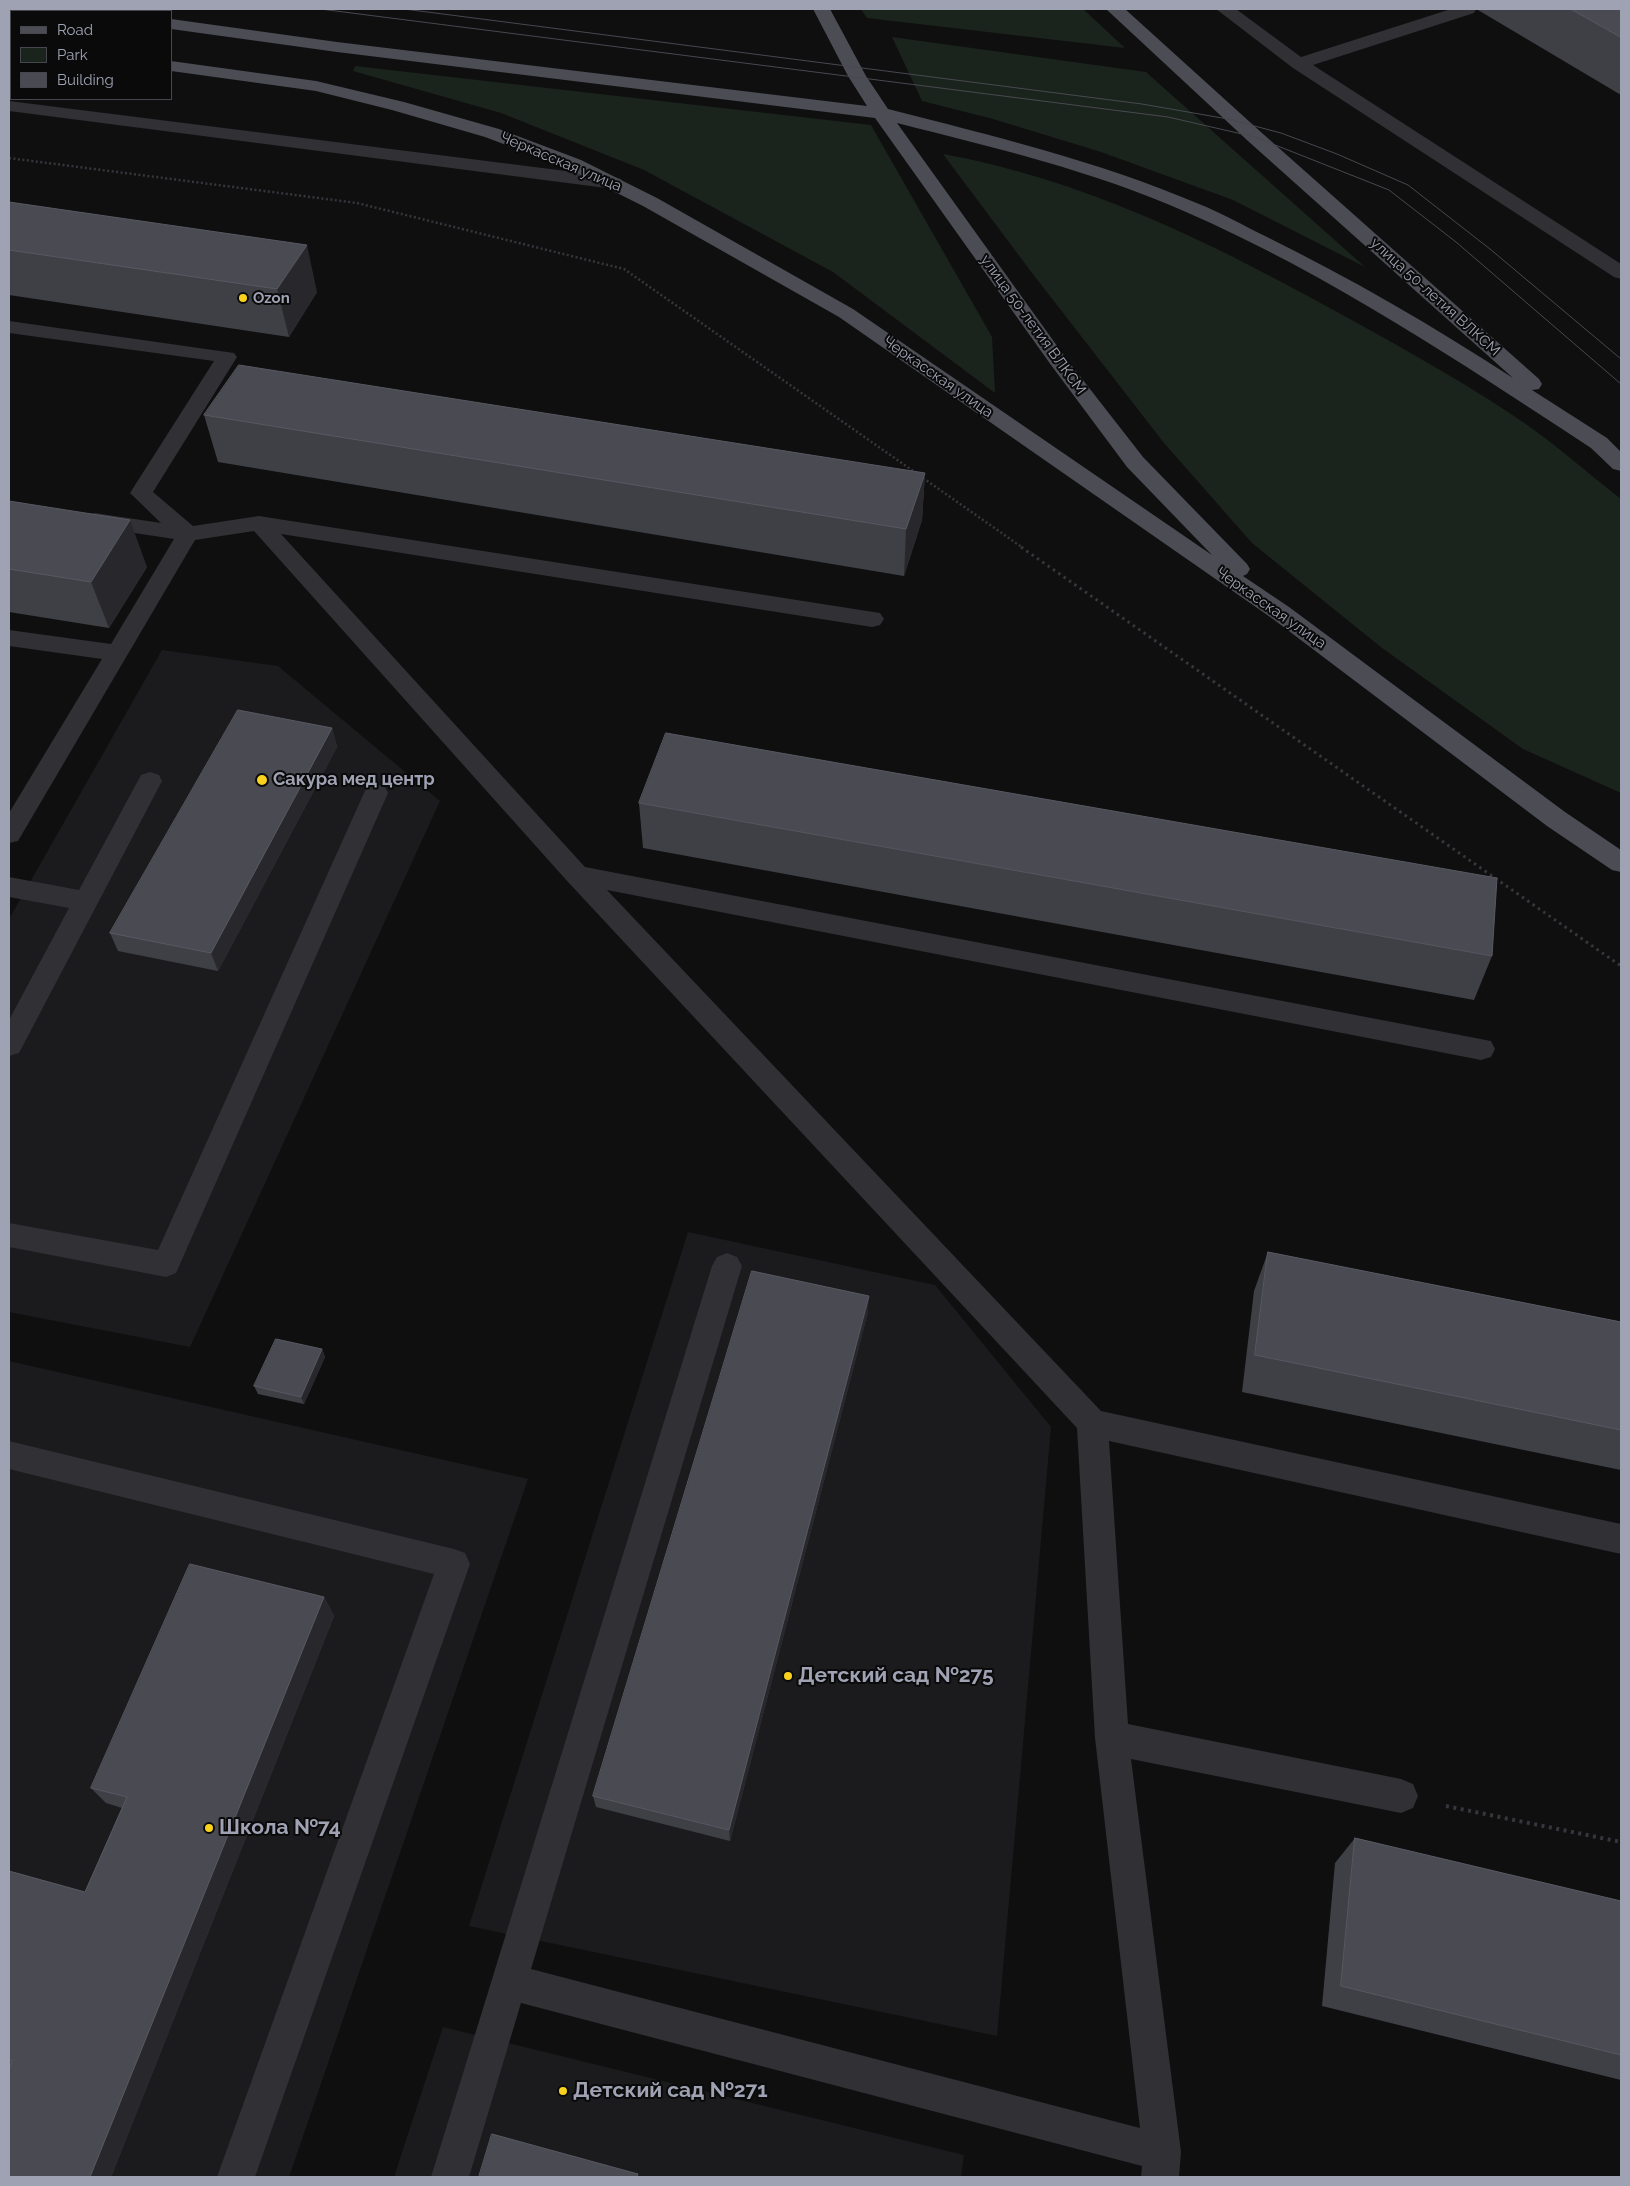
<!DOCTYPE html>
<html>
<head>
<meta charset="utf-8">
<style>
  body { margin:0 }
  #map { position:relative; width:1630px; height:2186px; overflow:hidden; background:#0f0f10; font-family:Raleway,sans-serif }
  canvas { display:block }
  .frame { position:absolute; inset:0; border:10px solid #9fa2b2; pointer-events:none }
  .legend { position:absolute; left:10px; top:10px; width:162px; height:90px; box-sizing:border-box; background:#0a0a0b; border:1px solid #46474e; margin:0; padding:6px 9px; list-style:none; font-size:15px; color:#9fa2b2 }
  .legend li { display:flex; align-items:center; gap:10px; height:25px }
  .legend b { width:25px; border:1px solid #46474e }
</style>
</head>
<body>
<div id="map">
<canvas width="1630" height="2186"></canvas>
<div class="frame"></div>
<ul class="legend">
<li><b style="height:6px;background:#4b4c54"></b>Road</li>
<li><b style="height:14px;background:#1b231d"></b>Park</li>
<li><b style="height:14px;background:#4a4b52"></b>Building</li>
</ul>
</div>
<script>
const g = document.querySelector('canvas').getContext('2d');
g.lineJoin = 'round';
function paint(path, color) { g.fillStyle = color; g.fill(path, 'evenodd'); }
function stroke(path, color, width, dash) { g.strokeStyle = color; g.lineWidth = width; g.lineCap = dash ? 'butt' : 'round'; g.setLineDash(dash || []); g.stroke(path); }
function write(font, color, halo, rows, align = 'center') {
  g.font = font + ' Raleway,sans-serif'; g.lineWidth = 4; g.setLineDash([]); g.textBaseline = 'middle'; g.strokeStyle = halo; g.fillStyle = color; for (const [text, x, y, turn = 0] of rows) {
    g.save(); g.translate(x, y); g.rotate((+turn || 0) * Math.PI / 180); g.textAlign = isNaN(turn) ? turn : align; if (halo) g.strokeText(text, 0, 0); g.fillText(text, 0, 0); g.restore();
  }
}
paint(new Path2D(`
  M162 650 278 666 440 801 190 1347 9 1312V919Z
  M688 1232 935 1285 1051 1427 997 2036 469 1926Z
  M9 1361 528 1479 289 2177H9Z
  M443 2027 964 2155 961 2177H394Z`), '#1b1b1d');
paint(new Path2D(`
  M861 9H1083L1125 48 867 18Z
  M892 37 1146 72 1365 267 1233 200 1101 152 993 119 922 101Z
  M355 66 871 125 992 337 995 393 833 272 644 170 501 113 353 71Z
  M943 154C1081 179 1206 240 1328 307 1390 341 1452 375 1511 414 1550 439 1585 471 1621 499V793L1523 749 1382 648 1252 543 1164 443 1029 269Z`), '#1b231d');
stroke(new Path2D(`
  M9 158 357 203 624 269 916 473
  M923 478 1023 548`), '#36363c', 2.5, [2, 2.5]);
stroke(new Path2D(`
  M1021 547 1621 966`), '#36363c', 3, [2.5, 4]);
stroke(new Path2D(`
  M1446 1806 1621 1842`), '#36363c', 4, [3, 4.5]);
paint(new Path2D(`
  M1216 9H1236L1301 57 1451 9H1476L1474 13 1313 65 1621 264V279L1614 277 1293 68Z
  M9 101 614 177 621 179 623 183 621 187 614 189 9 111Z
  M9 321 234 353 237 357 153 492 193 526 259 516 880 613 884 619 880 625 872 627 281 534 585 867 1491 1041 1495 1049 1491 1057 1481 1060 607 890 1101 1411 1621 1524V1554L1109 1441 1128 1724 1401 1779 1413 1784 1418 1796 1413 1808 1401 1813 1131 1759 1181 2152 1179 2177H1141L1142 2166 521 2003 469 2177H431L712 1266 717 1257 727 1253 737 1257 742 1266 531 1969 1140 2128 1095 1738 1077 1428 568 882 254 531 195 540 18 841 9 843V813L102 659 9 646V630L111 644 174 539 95 527 87 525 84 520 87 515 95 513 161 523 130 493 214 361 9 333Z
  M150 772 159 775 162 781 19 1053 9 1056V1020L69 908 9 897V877L79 890 141 775Z
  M376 784 385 787 388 793 176 1273 166 1277 9 1247V1223L158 1250 364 793 367 787Z
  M9 1441 454 1549 465 1553 470 1564 255 2177H217L434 1574 9 1469Z`), '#303035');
paint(new Path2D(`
  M53 9H86L88 11H54Z
  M813 9H830L866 76 888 109C993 136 1098 161 1199 204 1222 213 1244 226 1267 237 1352 279 1433 326 1513 378L1248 141 1106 9H1125L1262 133 1539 379 1542 384 1539 389 1532 390 1607 438 1621 452V471L1613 469 1591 448C1460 362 1330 275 1186 212 1094 171 995 148 897 123L1065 357 1143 457 1247 564 1250 569 1247 574 1243 576 1289 607 1565 812 1621 850V872L1612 870 1547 826 1273 619 839 317 643 206 567 168 485 137 392 110 316 91 171 71V61L316 81 404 102 499 129 581 160 657 198 853 309 1212 555 1127 467 1051 365 875 118 337 52 171 29V19L337 42 867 106 848 76Z
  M9 39H11V49H9Z`), '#4b4c54');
stroke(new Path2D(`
  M320 9 1168 117 1255 137 1389 190 1456 242 1621 384
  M404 9 1142 104 1228 119 1281 133 1337 154 1408 185 1490 249 1621 359`), '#484950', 1);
paint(new Path2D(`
  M1477 9H1621V95L1478 10Z
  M9 202 317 292 289 337 9 295Z
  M204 415 925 473 922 520 904 576 218 462Z
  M9 501 147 567 109 628 9 612Z
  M332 728 337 747 218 971 118 951 110 933Z
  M639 803 1492 956 1474 1000 643 848Z
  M1268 1252 1621 1322V1470L1242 1392 1254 1291Z
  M868 1312 730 1841 596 1807 593 1796Z
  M322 1349 325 1357 304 1404 258 1394 254 1386Z
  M324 1597 334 1616 111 2177H9L10 2066 9 2065V1871L85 1892 122 1808 106 1803 91 1788Z
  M1355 1838 1621 1901V2080L1322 2006 1335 1863Z`), '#3f4046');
paint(new Path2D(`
  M307 245 317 292 289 337 277 289Z
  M925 473 922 520 904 576 906 529Z
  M130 520 147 567 109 628 91 582Z
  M332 728 337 747 218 971 211 953Z
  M869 1296 868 1312 730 1841 729 1830Z
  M322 1349 325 1357 304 1404 301 1397Z
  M324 1597 334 1616 111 2177H90Z`), '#28282c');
const building = new Path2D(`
  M1571 9H1621V37Z
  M9 202 307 245 277 289 9 250Z
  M239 365 925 473 906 529 204 415Z
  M9 501 130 520 91 582 9 569Z
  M238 710 332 728 211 953 110 933Z
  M666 733 1497 878 1492 956 639 803Z
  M1268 1252 1621 1322V1430L1255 1355Z
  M752 1271 869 1296 729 1830 593 1796Z
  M276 1339 322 1349 301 1397 254 1386Z
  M190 1564 324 1597 90 2177H9V2069L12 2061 9 2060V1871L85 1892 127 1797 91 1788Z
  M1355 1838 1621 1901V2055L1341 1986Z
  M492 2134 638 2174 637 2177H479Z`);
paint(building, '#4a4b52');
stroke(building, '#575861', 1);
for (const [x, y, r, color] of [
  [243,298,5,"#f9d21e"],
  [262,780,6,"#f9d21e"],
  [788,1676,5,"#f9d21e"],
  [209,1828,5,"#f9d21e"],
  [563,2091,5,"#f9d21e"]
]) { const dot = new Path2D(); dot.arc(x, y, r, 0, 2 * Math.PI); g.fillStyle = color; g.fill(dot); stroke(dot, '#0a0a0b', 2); }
write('15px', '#9fa2b2', '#0a0a0b', [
  ["Черкасская улица",561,162,23],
  ["улица 50-летия ВЛКСМ",1435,297,42],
  ["улица 50-летия ВЛКСМ",1033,325,54],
  ["Черкасская улица",938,377,35],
  ["Черкасская улица",1271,608,35]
]);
write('bold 15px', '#9fa2b2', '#0a0a0b', [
  ["Ozon",253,298]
], 'left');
write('bold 18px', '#9fa2b2', '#0a0a0b', [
  ["Сакура мед центр",273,780]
], 'left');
write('bold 21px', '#9fa2b2', '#0a0a0b', [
  ["Детский сад №275",798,1676],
  ["Школа №74",219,1828],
  ["Детский сад №271",573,2091]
], 'left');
</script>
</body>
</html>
